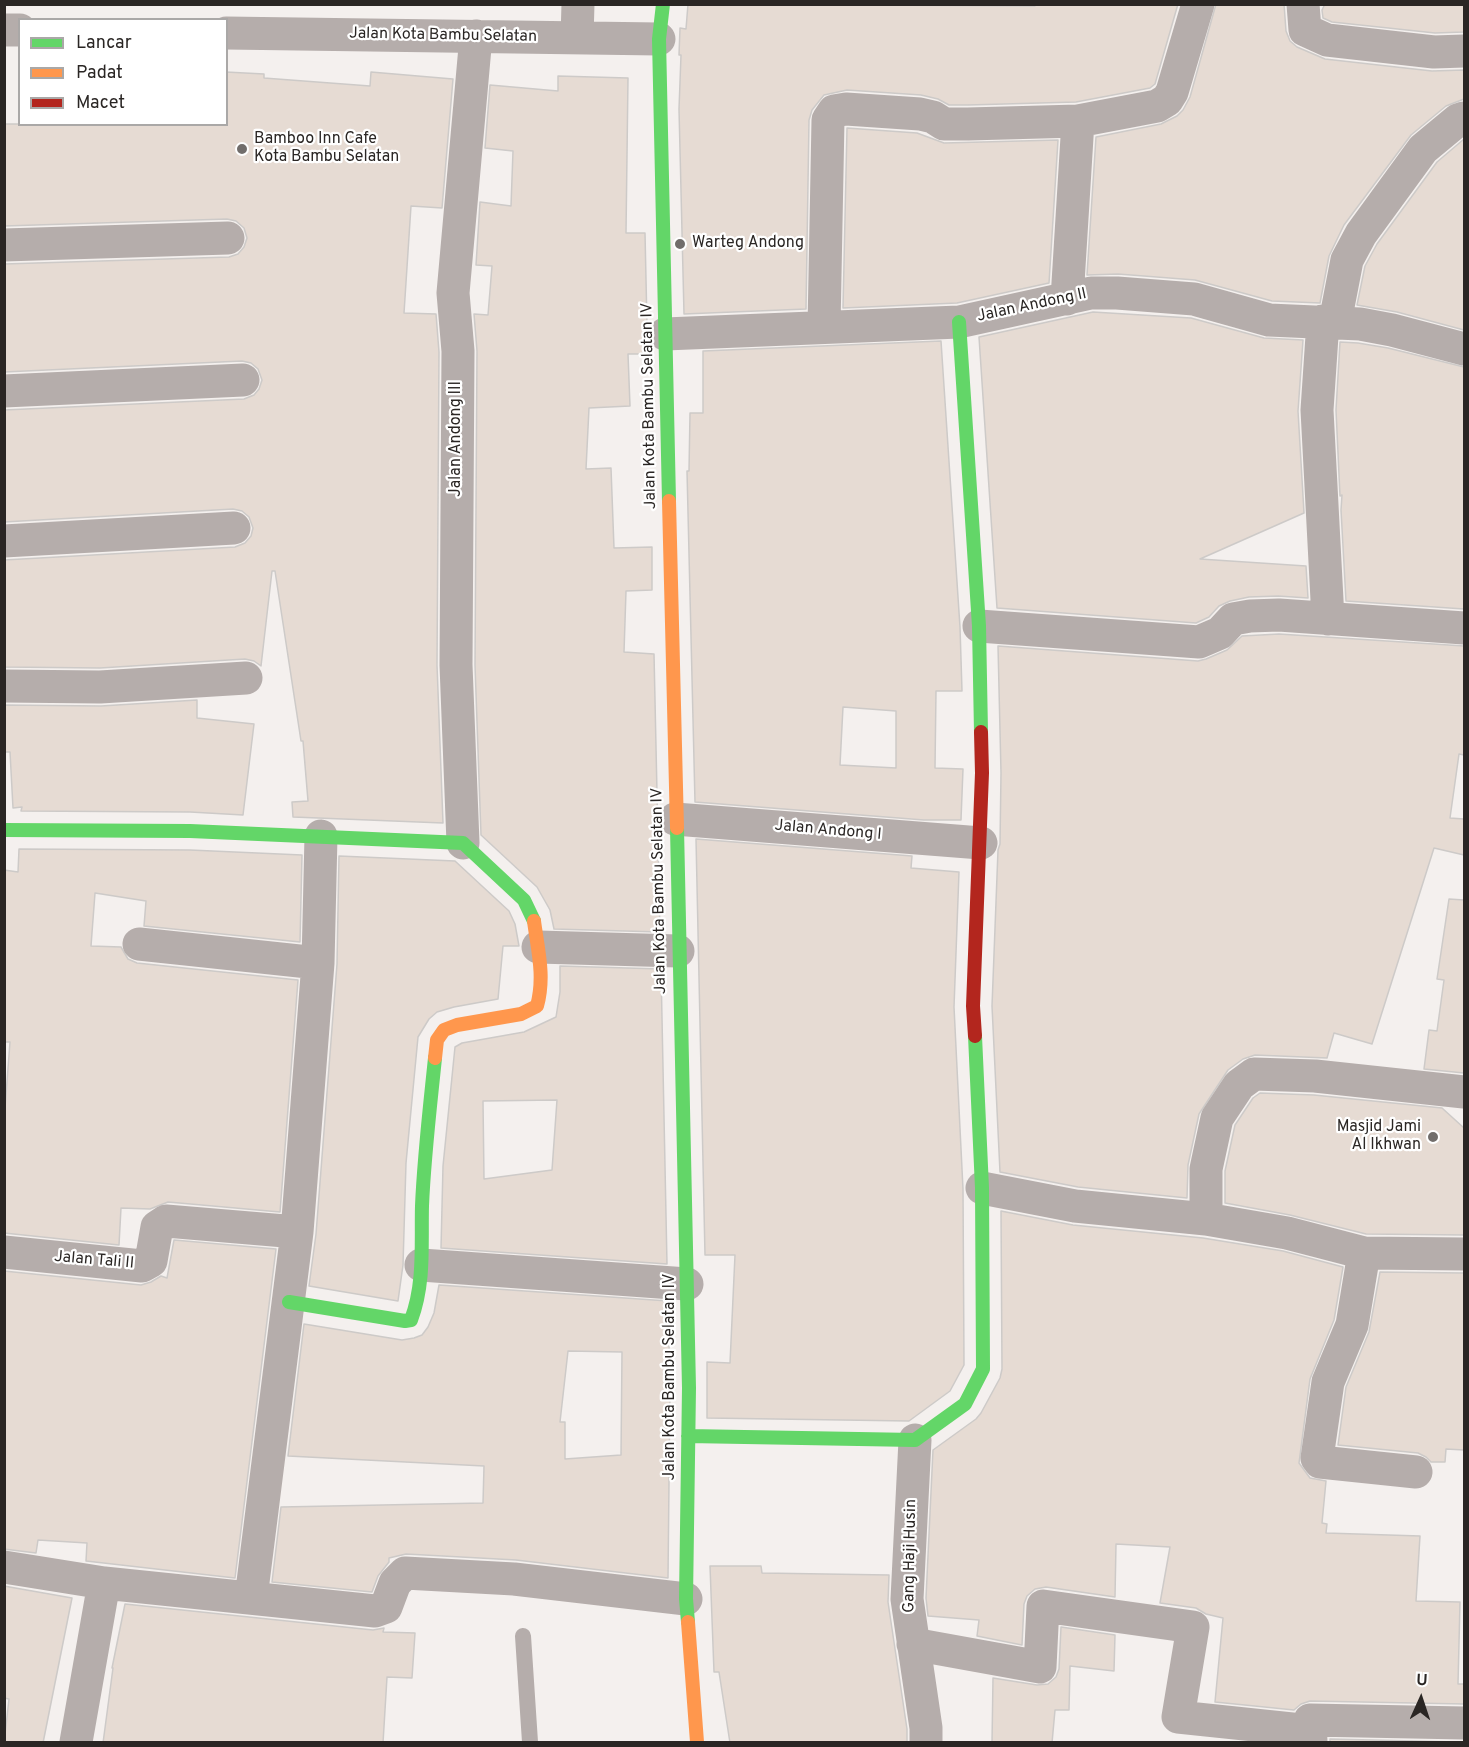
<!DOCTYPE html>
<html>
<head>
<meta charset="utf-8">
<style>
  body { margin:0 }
  #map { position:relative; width:1469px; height:1747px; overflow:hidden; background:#f4f0ee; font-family:Overpass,sans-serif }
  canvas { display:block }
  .frame { position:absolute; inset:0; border:6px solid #2a2624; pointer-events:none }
  .legend { position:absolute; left:18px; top:18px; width:210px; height:108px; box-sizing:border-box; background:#fff; border:2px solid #aaa8a7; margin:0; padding:8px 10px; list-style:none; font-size:18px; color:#2a2624 }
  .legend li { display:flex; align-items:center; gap:12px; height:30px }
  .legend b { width:30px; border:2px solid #aaa8a7 }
  .north { position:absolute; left:1391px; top:1669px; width:60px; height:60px; -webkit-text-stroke:4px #fff; paint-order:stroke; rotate:3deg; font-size:16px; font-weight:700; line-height:24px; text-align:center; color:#2a2624 }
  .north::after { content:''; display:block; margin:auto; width:21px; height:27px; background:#2a2624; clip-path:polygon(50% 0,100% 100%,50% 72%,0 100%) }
</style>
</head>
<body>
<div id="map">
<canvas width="1469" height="1747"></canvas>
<div class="frame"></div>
<ul class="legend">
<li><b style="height:8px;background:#63d668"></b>Lancar</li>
<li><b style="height:8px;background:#ff974d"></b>Padat</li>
<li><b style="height:8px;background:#b3261e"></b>Macet</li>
</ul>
<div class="north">U</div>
</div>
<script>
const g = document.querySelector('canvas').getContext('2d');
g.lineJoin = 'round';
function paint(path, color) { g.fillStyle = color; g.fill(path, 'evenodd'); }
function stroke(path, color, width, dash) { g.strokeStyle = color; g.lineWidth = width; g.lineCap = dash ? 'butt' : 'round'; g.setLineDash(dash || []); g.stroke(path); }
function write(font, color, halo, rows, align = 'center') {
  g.font = font + ' Overpass,sans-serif'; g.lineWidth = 4.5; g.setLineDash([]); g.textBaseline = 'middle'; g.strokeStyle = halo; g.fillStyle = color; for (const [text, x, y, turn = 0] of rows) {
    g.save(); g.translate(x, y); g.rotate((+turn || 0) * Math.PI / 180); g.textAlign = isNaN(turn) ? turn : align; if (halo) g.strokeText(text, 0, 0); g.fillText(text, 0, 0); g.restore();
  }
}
const building = new Path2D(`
  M688 4 1035 6 1036 4H1178L1155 84 1150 88 1076 102 968 105H949L938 99 921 95 847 90 824 95 812 110 809 120 806 309 684 314 679 109 681 55H679L680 28 686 29Z
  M1216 4H1284L1286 31 1290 41 1297 47 1325 59 1432 71 1464 70V99L1446 106 1411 135 1344 225 1329 256 1320 303 1272 301 1195 280 1118 274 1087 275 1096 137 1161 124 1177 116 1183 110 1190 97Z
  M1325 4H1464V32L1435 33 1332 22 1323 18 1322 10Z
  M226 72 264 74V78L370 86 371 72 453 79 442 208 411 206 404 313 436 314 439 352 437 665 443 823 293 817 292 802 308 801 303 741H301L275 571H272L261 666 254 661 245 659 100 668 4 667V560L235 547 245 543 251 536 253 528 249 517 242 511 233 509 4 522V410L244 399 254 395 259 389 262 380 258 369 251 363 242 361 4 372V264L229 257 238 254 244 247 247 238 244 228 236 221 227 219 4 226V124H226Z
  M558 76 628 78 626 233H645L647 325H644L643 354H628L630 406 589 408 586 469 611 468 614 548 652 547V590L626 591 624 652 654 654 660 932 554 929 550 910 537 887 481 835 475 665 477 351 474 314 488 315 492 266 476 265 480 202 511 206 513 151 485 148 490 85 558 91Z
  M847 128 917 133 944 143 1058 140 1049 283 957 303 843 308Z
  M1464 139V330L1397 312 1357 305 1365 266 1377 244 1437 162Z
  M1093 312 1191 318 1264 338 1303 340 1298 411 1304 513 1200 559 1306 566 1308 598 1278 596 1249 597 1230 601 1219 606 1209 617 1196 623 997 608 979 337Z
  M941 341 960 627 962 691H936L935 768 963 769 961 820H924L695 802 687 471H689L690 413H703V351ZM843 707 896 711V768L840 765Z
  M1340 342 1358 343 1388 348 1464 367V609L1346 601 1341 510 1342 495 1340 496 1336 410Z
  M1279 634 1464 646V755L1459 754 1450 818 1464 819V855L1434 848 1372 1044 1334 1033 1327 1058 1255 1055 1243 1059 1228 1070 1199 1114 1188 1165 1187 1198 1078 1187 1000 1172 992 1006 998 850 1000 844 1001 773 998 646 1198 661 1206 659 1227 650 1242 636Z
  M197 700V718L254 724 243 815 190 812 21 811 22 807 13 808 10 752H4V705L101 706Z
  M696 839 912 856 911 868 959 872 954 1007 963 1189 964 1365 950 1391 909 1421 707 1418V1362L730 1363 735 1255H705Z
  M19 849 190 850 302 855 300 942 144 926 146 901 95 893 91 946 121 947 128 959 137 963 298 980 280 1212 168 1202 150 1209 121 1208 119 1245 4 1233V1121L10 1042H4V870L18 872Z
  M339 856 455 861 509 911 515 924 519 946H503L498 999 454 1007 437 1012 429 1019 418 1037 406 1163 403 1265 398 1301 309 1286 316 1234 337 964Z
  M1449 899 1464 900V1073L1424 1069 1429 1030 1437 1031 1444 980 1437 979Z
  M560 966 661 969 667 1264 441 1248 443 1166 455 1047 462 1043 524 1032 556 1017 560 992ZM557 1100 552 1170 484 1179 483 1101Z
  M1260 1093 1314 1095 1442 1108 1464 1128V1235L1366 1234 1290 1215 1225 1203V1171L1235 1125 1253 1098Z
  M1001 1211 1073 1225 1203 1238 1283 1251 1343 1267 1334 1320 1310 1379 1299 1463 1310 1478 1326 1481 1322 1523 1327 1524 1326 1533 1420 1536 1416 1601 1460 1602 1458 1684H1464V1704L1310 1701 1301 1704 1294 1710 1215 1702 1223 1618 1206 1614 1196 1608 1160 1603 1170 1547 1116 1544 1115 1597 1046 1587 1035 1589 1027 1596 1024 1604 1022 1645 977 1636 979 1620 928 1616 926 1598 933 1450 976 1419 981 1413 1000 1378 1002 1369Z
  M174 1240 276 1249 235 1578 86 1561 87 1543 38 1540 36 1553 4 1549V1271L141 1285 151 1282 161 1276 167 1278Z
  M1380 1272 1464 1273V1450L1446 1449 1445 1462H1431L1426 1457 1418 1453 1338 1445 1346 1387 1369 1332Z
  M439 1285 668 1301 670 1388 668 1578 516 1560 406 1554 389 1558V1562L378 1576 372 1592 272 1582 281 1507 483 1503 484 1466 288 1456 304 1324 402 1340 414 1338 422 1335 428 1327 434 1313ZM568 1351 622 1352 621 1455 565 1459V1422H560Z
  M710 1566H761L762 1573 889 1575 888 1602 907 1729V1743H730L719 1672H714Z
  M4 1586 72 1598 43 1743H4L9 1699 4 1698Z
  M125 1604 373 1630 384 1628 383 1632 415 1633 412 1678 387 1677 383 1743H103L113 1668H112Z
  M1061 1627 1115 1635 1114 1671 1070 1666 1069 1710H1055L1052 1743H992L993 1678 1037 1685 1048 1684 1056 1677 1059 1669Z
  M1330 1739 1457 1742 1330 1743Z`);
paint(building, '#e6dbd3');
stroke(building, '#cdcac8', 1.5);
stroke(new Path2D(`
  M523 1636 530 1742`), '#b5adab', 16);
stroke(new Path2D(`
  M1303 4 1305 30 1327 40 1434 52 1464 51
  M4 30H20
  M226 33 659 39
  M577 38 578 4
  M4 245 228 238
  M1067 299 1078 121
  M1323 321 1317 410 1328 619
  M1335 322 1347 260 1361 234 1423 149 1458 120 1464 118
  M824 327 828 120 834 111 846 109 920 114 933 117 944 124H968L1078 121 1157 106 1167 100 1172 92 1198 4
  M665 334 959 322 1091 293H1117L1194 299 1269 320 1360 324 1392 330 1464 349
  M4 391 243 380
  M4 541 234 528
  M979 626 1199 642 1220 633 1233 619 1250 616 1279 615 1464 628
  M4 686 100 687 246 678
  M675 819 981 843
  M463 843 456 665 458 351 453 293 476 36
  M139 944 318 963
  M538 947 678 951
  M982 1188 1075 1206 1206 1219 1287 1233 1364 1253 1464 1254
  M1206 1219V1169L1217 1118 1239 1085 1254 1074 1315 1076 1464 1092
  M4 1252 142 1266 151 1261 157 1227 166 1221 297 1232
  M1364 1253 1352 1325 1328 1382 1317 1458 1320 1462 1416 1472
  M421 1265 687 1284
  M915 1440 907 1599 926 1728V1742
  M4 1567 104 1583 375 1611 386 1607 395 1583 405 1573 514 1579 686 1599
  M251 1598 297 1232 318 963 321 836
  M913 1644 1040 1667 1043 1606 1193 1627 1178 1717 1311 1731
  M76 1742 104 1583
  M1311 1742 1310 1720 1464 1723`), '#b5adab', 33);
stroke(new Path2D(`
  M663 4 659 39 669 501
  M959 322 979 626 981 732
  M677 828 689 1388 686 1599 688 1622
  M4 830 190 831 463 843 524 900 534 921
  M289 1302 405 1321 411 1320C425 1283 421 1244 422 1206 424 1157 430 1107 435 1058
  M688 1436 915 1440 965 1404 983 1369 982 1188 975 1036`), '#63d668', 14);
stroke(new Path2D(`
  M669 501 677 828
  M435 1058 437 1040 444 1030 457 1025 521 1014 537 1006C545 977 538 951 534 921
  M688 1622 697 1742`), '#ff974d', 14);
stroke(new Path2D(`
  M975 1036 973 1006 982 773 981 732`), '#b3261e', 14);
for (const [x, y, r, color] of [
  [242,149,6,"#716d6b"],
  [680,244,6,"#716d6b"],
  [1433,1137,6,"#716d6b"]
]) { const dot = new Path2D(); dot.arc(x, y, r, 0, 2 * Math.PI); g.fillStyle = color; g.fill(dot); stroke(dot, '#fff', 2); }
write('16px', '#2a2624', '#fff', [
  ["Jalan Kota Bambu Selatan",443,36,1],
  ["Jalan Andong II",1032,306,-12],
  ["Jalan Kota Bambu Selatan IV",650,406,-91],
  ["Jalan Andong III",457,439,-90],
  ["Jalan Andong I",828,831,5],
  ["Jalan Kota Bambu Selatan IV",660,891,-91],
  ["Jalan Tali II",94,1261,5],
  ["Jalan Kota Bambu Selatan IV",671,1377,-90],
  ["Gang Haji Husin",911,1556,-89]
]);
write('16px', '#2a2624', '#fff', [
  ["Bamboo Inn Cafe",254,140],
  ["Kota Bambu Selatan",254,158],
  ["Warteg Andong",692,244],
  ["Masjid Jami",1421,1128,"right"],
  ["Al Ikhwan",1421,1146,"right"]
], 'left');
</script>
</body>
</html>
